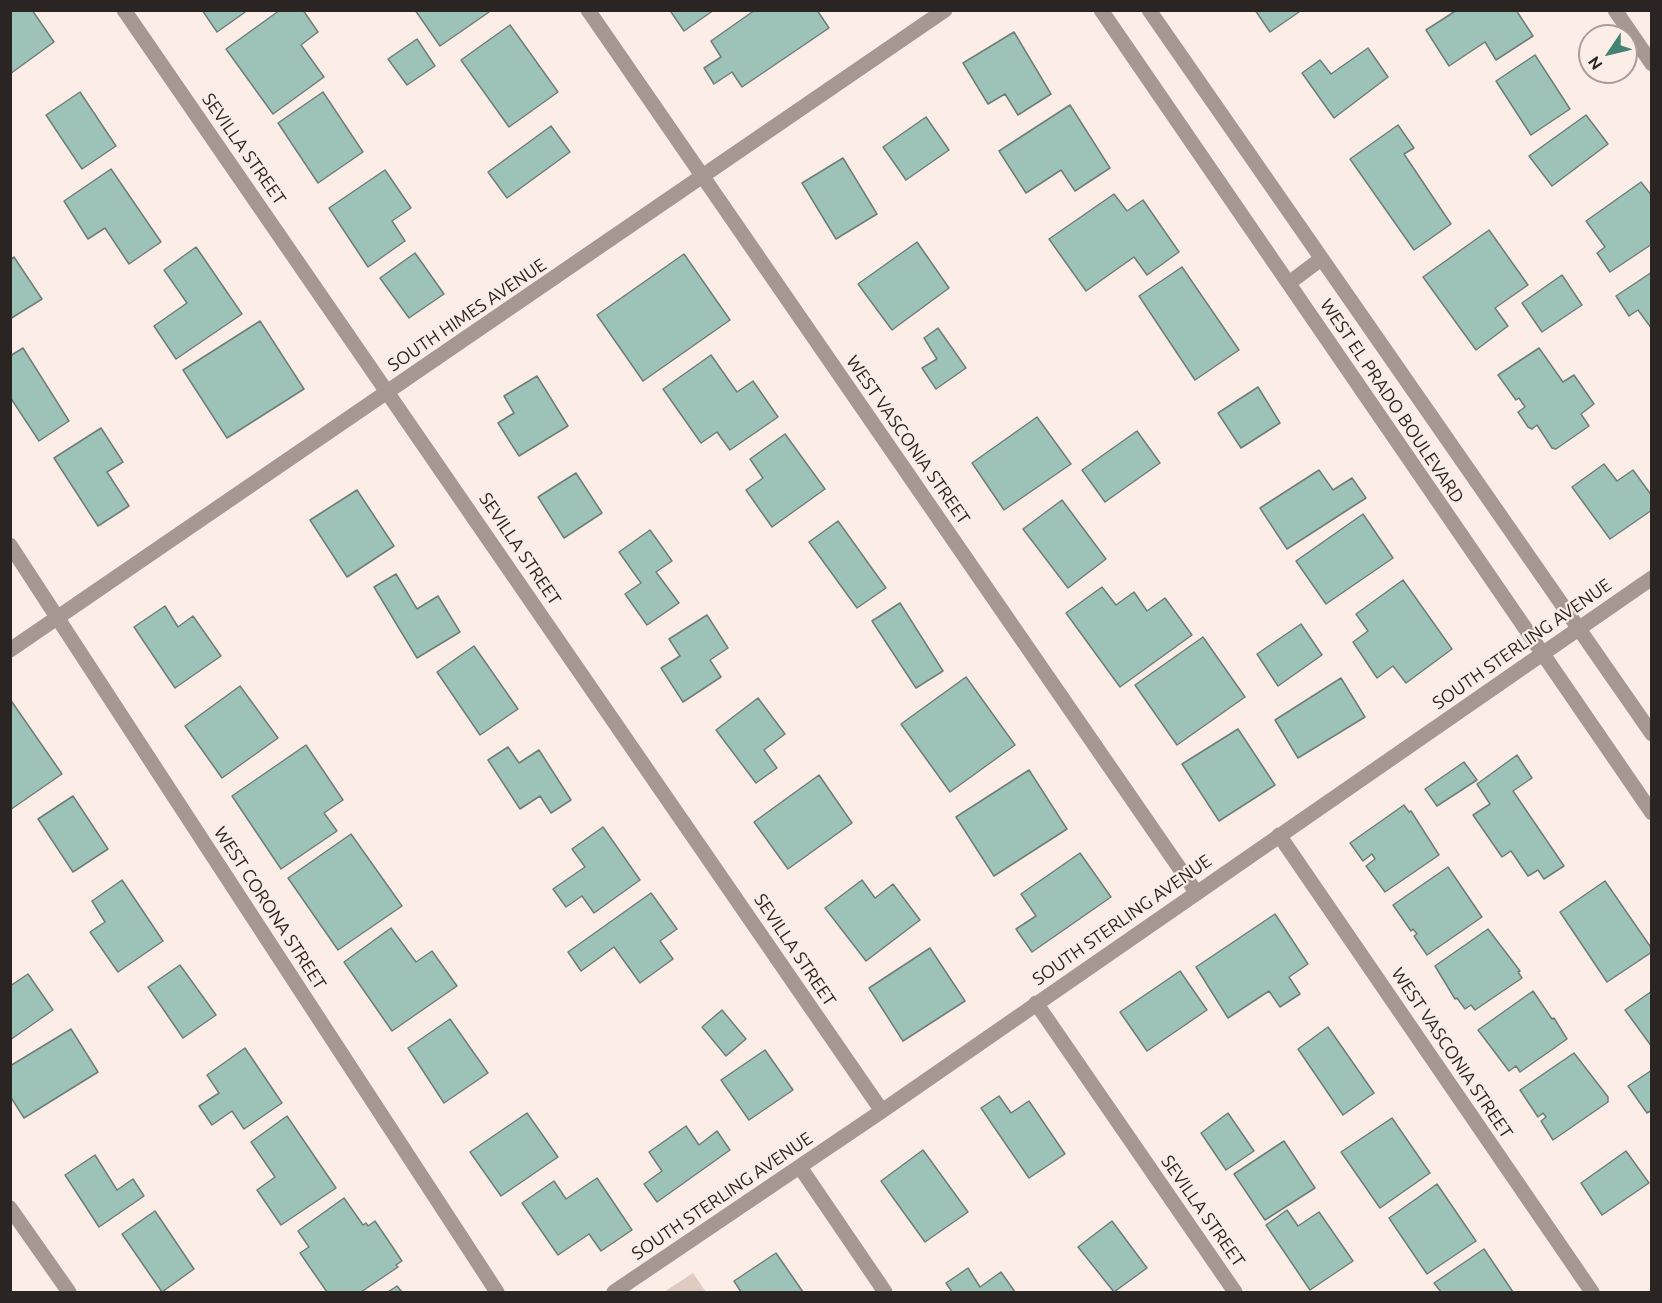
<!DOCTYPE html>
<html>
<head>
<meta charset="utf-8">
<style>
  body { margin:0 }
  #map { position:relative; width:1662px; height:1303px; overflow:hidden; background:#fcede7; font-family:Ubuntu,sans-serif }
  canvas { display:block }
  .frame { position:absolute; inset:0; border:12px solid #2a2522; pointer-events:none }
  .north { position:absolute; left:1578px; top:24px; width:60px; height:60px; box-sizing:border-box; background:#fcede7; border:2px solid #a89d98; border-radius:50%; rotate:235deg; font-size:16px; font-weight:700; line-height:24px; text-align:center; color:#2a2522 }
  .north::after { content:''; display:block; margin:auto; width:21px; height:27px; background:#418273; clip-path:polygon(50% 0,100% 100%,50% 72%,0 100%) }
</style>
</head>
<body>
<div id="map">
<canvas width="1662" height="1303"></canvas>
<div class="frame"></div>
<div class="north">N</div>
</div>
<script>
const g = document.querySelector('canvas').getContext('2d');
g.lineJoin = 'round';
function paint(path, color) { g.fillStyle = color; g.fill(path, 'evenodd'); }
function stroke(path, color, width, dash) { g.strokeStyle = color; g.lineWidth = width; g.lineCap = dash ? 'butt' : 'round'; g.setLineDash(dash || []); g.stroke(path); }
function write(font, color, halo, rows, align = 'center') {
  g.font = font + ' Ubuntu,sans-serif'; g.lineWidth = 4.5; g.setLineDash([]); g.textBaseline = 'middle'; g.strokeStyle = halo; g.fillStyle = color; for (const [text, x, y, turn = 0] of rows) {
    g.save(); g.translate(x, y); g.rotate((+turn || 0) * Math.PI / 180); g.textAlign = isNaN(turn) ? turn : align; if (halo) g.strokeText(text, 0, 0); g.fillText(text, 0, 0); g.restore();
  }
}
paint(new Path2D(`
  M693 1273 706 1292H664Z`), '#e0cbc1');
const building = new Path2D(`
  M10 10H32L54 42 10 74Z
  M202 10H248L217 32Z
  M280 10H303L318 32 301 45 324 77 273 114 226 49Z
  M415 10H492L440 46Z
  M673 10H714L684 31 671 12Z
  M755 10H817L829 28 742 87 732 72 714 84 704 68 721 57 711 41Z
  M1255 10H1302L1270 32Z
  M1457 10H1516L1533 36 1496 60 1485 42 1449 66 1426 30Z
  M510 25 558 92 509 127 461 60Z
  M1014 32 1051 94 1018 115 1005 94 988 104 963 63Z
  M417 39 435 66 407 85 388 59Z
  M1368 48 1388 77 1334 118 1302 73 1320 60 1331 74Z
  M1535 55 1570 109 1531 135 1496 81Z
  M80 92 116 146 82 169 46 115Z
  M323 92 363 152 318 183 278 123Z
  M1070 105 1110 168 1075 191 1061 170 1026 193 999 151Z
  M1586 115 1608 144 1552 186 1529 156Z
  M926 117 949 150 906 180 883 147Z
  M1398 125 1414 148 1404 154 1451 224 1414 250 1350 159Z
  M551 126 570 152 507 198 488 172Z
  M843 158 877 214 836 239 802 183Z
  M111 169 161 242 129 264 105 228 88 239 64 201Z
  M385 170 411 208 392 221 405 241 368 267 329 208Z
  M1641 182 1652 196V244L1610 272 1597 253 1605 247 1586 221Z
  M1114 194 1127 211 1143 200 1179 252 1147 275 1134 257 1086 291 1049 239Z
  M1489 230 1528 285 1495 308 1508 326 1476 350 1423 277Z
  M917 242 949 288 892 330 858 284Z
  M196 247 242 314 176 359 154 326 187 303 164 270Z
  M415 253 444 294 409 318 380 278Z
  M684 254 730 320 643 381 597 315Z
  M14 257 42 299 10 319V260Z
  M1182 267 1239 350 1195 380 1139 296Z
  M1652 272V329L1638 310 1629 316 1616 296Z
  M1562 275 1582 305 1542 332 1522 303Z
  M260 321 304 389 227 438 183 370Z
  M938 328 966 368 936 389 922 368 937 359 924 338Z
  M23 348 69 421 39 441 10 397V356Z
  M1539 348 1563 382 1574 375 1594 404 1581 414 1589 426 1556 449 1552 448 1537 425 1532 429 1528 427 1518 412 1525 407 1519 398 1516 400 1498 375Z
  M711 355 737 392 753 381 778 417 730 450 717 432 701 443 663 389Z
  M537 376 568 426 519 456 498 423 514 413 504 396Z
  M1258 387 1280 423 1241 448 1218 413Z
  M1037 417 1071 464 1004 510 972 463Z
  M101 428 123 462 107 472 129 506 98 526 54 458Z
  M1137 431 1160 463 1105 502 1082 470Z
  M785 434 825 489 772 527 746 490 763 478 750 459Z
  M1604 464 1617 481 1633 470 1652 496V510L1610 539 1572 487Z
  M1319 470 1333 490 1352 478 1366 498 1287 549 1260 508Z
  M576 473 602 513 564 538 538 497Z
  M357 490 394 546 347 577 310 520Z
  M1062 500 1106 559 1068 588 1023 529Z
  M1363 514 1393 558 1326 604 1296 561Z
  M838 521 886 588 857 608 809 542Z
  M650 530 672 561 656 572 679 603 647 625 625 594 641 583 619 552Z
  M396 574 417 609 438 596 460 632 417 658 374 587Z
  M1403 580 1452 649 1406 683 1393 666 1377 678 1353 642 1368 631 1356 614Z
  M1102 587 1116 605 1134 592 1147 611 1165 598 1192 635 1120 687 1066 613Z
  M900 603 943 671 916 688 872 621Z
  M165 606 178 627 193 616 221 656 175 688 134 627Z
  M707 615 728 648 710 660 721 677 683 702 661 668 680 656 669 639Z
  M1301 624 1322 655 1278 686 1257 654Z
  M1203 637 1245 697 1177 745 1135 685Z
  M474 646 518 709 480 735 437 672Z
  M966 677 1015 745 950 792 901 724Z
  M1341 678 1365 717 1298 758 1275 720Z
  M240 686 278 738 222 778 185 726Z
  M758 698 785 734 764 750 777 768 756 783 716 730Z
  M12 702 62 774 10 810V703Z
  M1238 729 1275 785 1219 821 1182 764Z
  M306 745 343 800 324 813 337 831 281 869 232 796Z
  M508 747 519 763 539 750 571 800 551 813 540 796 520 809 488 760Z
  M1517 755 1532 778 1513 791 1564 866 1544 879 1538 870 1528 876 1511 851 1502 857 1473 815 1490 804 1477 784Z
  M1464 762 1477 780 1437 806 1425 789Z
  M1029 770 1067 829 994 876 956 817Z
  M819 775 852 823 788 869 754 822Z
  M73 796 108 849 73 872 38 819Z
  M1404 805 1409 812 1411 811 1439 855 1385 892 1366 866 1375 859 1372 854 1363 861 1350 843Z
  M603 827 640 880 594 913 582 896 566 907 553 889 585 867 572 849Z
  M351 834 402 906 338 950 288 878Z
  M1080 853 1111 897 1032 952 1016 929 1036 916 1021 894Z
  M1448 867 1482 917 1427 955 1414 936 1417 934 1413 929 1411 931 1393 905Z
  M122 880 163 941 118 972 90 932 105 922 92 901Z
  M862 880 875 898 893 884 920 920 866 961 825 908Z
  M1605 881 1652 949V952L1607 982 1560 912Z
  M651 893 677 929 660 941 673 959 640 983 614 947 581 971 568 952Z
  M1275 914 1308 964 1289 977 1300 994 1280 1007 1269 991 1228 1018 1196 967Z
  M391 928 416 962 432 951 457 986 392 1031 344 962Z
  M1488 929 1520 971 1518 972 1522 978 1475 1010 1471 1005 1465 1009 1457 998 1455 999 1435 966Z
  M930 948 965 1001 903 1041 869 988Z
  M180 965 216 1015 183 1038 148 987Z
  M1180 971 1207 1010 1147 1051 1120 1012Z
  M28 974 53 1010 10 1040V986Z
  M1533 991 1552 1019 1554 1018 1567 1039 1520 1072 1516 1066 1509 1071 1478 1030Z
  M1652 991V1047L1625 1010Z
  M722 1010 746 1039 726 1056 702 1027Z
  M450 1019 488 1073 444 1103 408 1048Z
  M1328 1027 1374 1093 1343 1115 1298 1049Z
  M71 1029 98 1072 24 1118 10 1096V1066Z
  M245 1048 282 1103 244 1129 232 1111 212 1125 199 1106 219 1093 207 1075Z
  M765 1050 793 1090 749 1120 721 1080Z
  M1574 1053 1608 1097V1102L1553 1140 1541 1121 1546 1117 1543 1113 1538 1117 1520 1090Z
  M1652 1070V1110L1647 1113 1628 1086Z
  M999 1096 1011 1113 1029 1101 1065 1154 1029 1178 981 1108Z
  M527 1113 558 1157 501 1196 470 1152Z
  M1228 1113 1254 1151 1226 1170 1201 1133Z
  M287 1116 336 1188 281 1225 257 1190 275 1177 251 1142Z
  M1392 1118 1430 1173 1380 1208 1341 1152Z
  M686 1126 699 1145 717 1131 730 1150 657 1202 644 1184 662 1171 649 1152Z
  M1284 1141 1315 1188 1265 1220 1234 1174Z
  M923 1150 968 1212 925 1242 881 1181Z
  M1626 1151 1649 1183 1602 1215 1581 1183Z
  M95 1155 117 1190 133 1179 144 1196 99 1227 65 1175Z
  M597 1178 632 1230 601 1251 589 1234 558 1255 522 1203 554 1181 566 1199Z
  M1437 1184 1476 1241 1427 1274 1389 1218Z
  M344 1198 363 1225 366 1223 368 1226 375 1221 402 1261 396 1265 398 1267 361 1292H327L300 1253 309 1247 298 1231Z
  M1287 1210 1298 1226 1319 1212 1353 1261 1310 1290 1266 1225Z
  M155 1211 194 1269 162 1292 122 1234Z
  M1112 1221 1147 1268 1114 1292 1078 1247Z
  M1484 1249 1513 1292H1441L1434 1283Z
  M776 1253 803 1292H741L734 1281Z
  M968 1268 980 1287 1001 1272 1015 1292H952L946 1283Z
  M397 1286 402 1292H388Z`);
paint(building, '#9dc3b8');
stroke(building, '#6f7d79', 1.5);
stroke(new Path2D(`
  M124 10 882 1111
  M588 10 1196 892
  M1615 10 1652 64
  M10 545 497 1292
  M1279 835 1592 1292
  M1036 1003 1235 1292
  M800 1167 885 1292
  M10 1208 69 1292
  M614 1292 882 1111 1652 578`), '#a69891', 15);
stroke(new Path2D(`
  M1101 10 1652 813
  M1149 10 1652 734
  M1289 283 1321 259
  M10 650 945 10`), '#a69891', 15);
write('18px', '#2a2522', '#fcede7', [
  ["SEVILLA STREET",244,149,55],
  ["SOUTH HIMES AVENUE",467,315,-34],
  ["WEST EL PRADO BOULEVARD",1392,401,56],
  ["WEST VASCONIA STREET",908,440,55],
  ["SEVILLA STREET",520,549,56],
  ["SOUTH STERLING AVENUE",1522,644,-35],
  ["WEST CORONA STREET",270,908,57],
  ["SOUTH STERLING AVENUE",1122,920,-35],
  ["SEVILLA STREET",795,950,56],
  ["WEST VASCONIA STREET",1452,1053,56],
  ["SOUTH STERLING AVENUE",722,1196,-34],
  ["SEVILLA STREET",1203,1211,55]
]);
</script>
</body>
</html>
